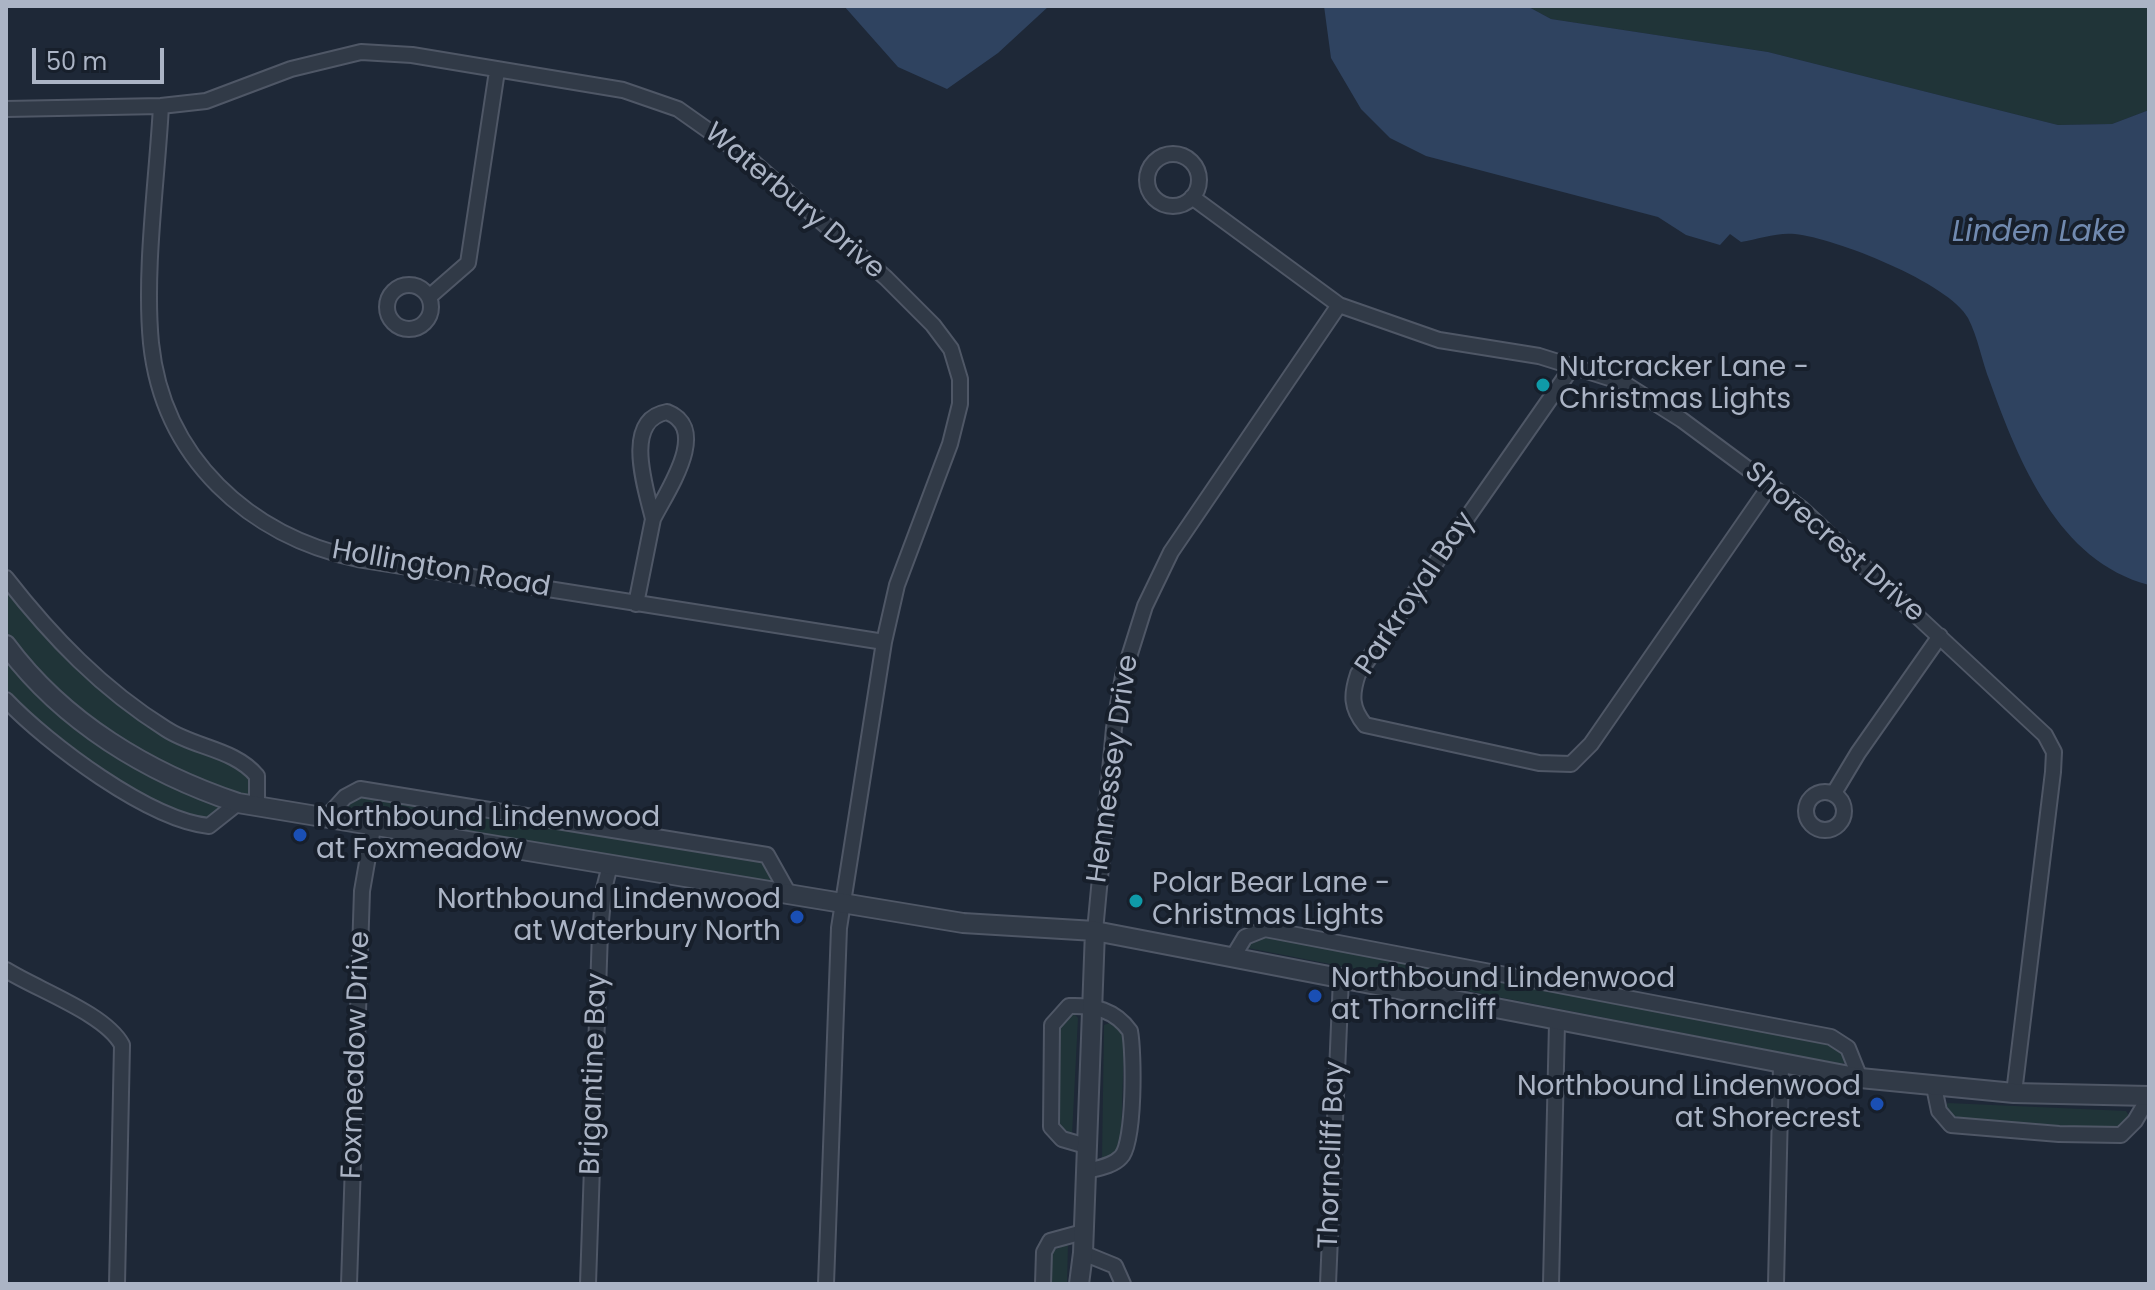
<!DOCTYPE html>
<html>
<head>
<meta charset="utf-8">
<style>
  body { margin:0 }
  #map { position:relative; width:2155px; height:1290px; overflow:hidden; background:#1e2837; font-family:Poppins,sans-serif }
  canvas { display:block }
  .frame { position:absolute; inset:0; border:8px solid #abb4c5; pointer-events:none }
  .scale { position:absolute; left:32px; top:48px; width:132px; height:36px; box-sizing:border-box; border:4px solid #abb4c5; border-top:0; padding-left:10px; font-size:24px; line-height:28px; white-space:nowrap; color:#abb4c5; -webkit-text-stroke:6px #171f2b; paint-order:stroke }
</style>
</head>
<body>
<div id="map">
<canvas width="2155" height="1290"></canvas>
<div class="frame"></div>
<div class="scale">50 m</div>
</div>
<script>
const g = document.querySelector('canvas').getContext('2d');
g.lineJoin = 'round';
function paint(path, color) { g.fillStyle = color; g.fill(path, 'evenodd'); }
function stroke(path, color, width, dash) { g.strokeStyle = color; g.lineWidth = width; g.lineCap = dash ? 'butt' : 'round'; g.setLineDash(dash || []); g.stroke(path); }
function write(font, color, halo, rows, align = 'center') {
  g.font = font + ' Poppins,sans-serif'; g.lineWidth = 8; g.setLineDash([]); g.textBaseline = 'middle'; g.strokeStyle = halo; g.fillStyle = color; for (const [text, x, y, turn = 0] of rows) {
    g.save(); g.translate(x, y); g.rotate((+turn || 0) * Math.PI / 180); g.textAlign = isNaN(turn) ? turn : align; if (halo) g.strokeText(text, 0, 0); g.fillText(text, 0, 0); g.restore();
  }
}
paint(new Path2D(`
  M1527 6H2149V110L2112 124 2058 125 1768 52 1551 19Z
  M6 578 37 617 167 731 247 764 257 806 238 803 221 820C147 814 56 740 6 689Z
  M360 789 767 855 790 896 325 819Z
  M1266 935 1825 1043 1837 1046 1847 1061 1841 1064 1248 948 1251 942Z
  M1074 1014 1078 1018 1072 1135 1056 1122 1060 1024Z
  M1110 1023 1120 1029 1124 1042 1121 1143 1114 1155 1102 1159 1104 1025Z
  M1948 1103 2126 1111 2129 1116 2121 1126 2111 1129 1952 1118 1944 1107Z
  M1068 1243 1067 1284H1049L1053 1251Z`), '#203438');
paint(new Path2D(`
  M844 6H1049L998 53 947 89 898 67Z
  M1324 6H1527L1551 19 1768 52 2058 125 2112 124 2149 110V585C2058 561 2019 462 1990 382 1982 362 1978 337 1968 318 1949 283 1835 238 1795 234 1778 232 1758 239 1741 242L1730 234 1720 245 1686 235 1658 217 1426 156 1390 138 1361 109 1331 58Z`), '#2f4360');
const minor = new Path2D(`
  M161 106C157 181 144 270 151 343 163 458 249 536 358 559L884 642
  M6 109 161 106 206 101 291 69 361 52 412 55 623 90 678 109 753 162 886 278 933 325 951 349 960 379V404L950 444 897 585 884 642 839 928 826 1284
  M1147 180a26 26 0 1 1 52 0a26 26 0 1 1-52 0Z
  M1192 197 1339 305 1439 340 1539 356 1622 382 1682 420 1802 509 2045 735 2054 752 2053 772 2014 1093
  M387 307a22 22 0 1 1 44 0a22 22 0 1 1-44 0Z
  M429 297 468 263 497 71
  M1573 366 1358 674C1351 695 1351 708 1365 725L1539 763 1571 764 1591 744 1771 484
  M667 412C711 429 667 491 653 519 646 489 622 420 667 412Z
  M6 578C52 637 102 689 166 729 195 748 235 749 257 776V806
  M636 604 653 519
  M6 700C48 744 149 820 209 826L238 803
  M1806 811a19 19 0 1 1 38 0a19 19 0 1 1-38 0Z
  M1834 793 1858 753 1940 636
  M325 819 345 797 360 789 767 855 790 896
  M1095 931 1114 728 1123 676 1145 606 1171 552 1339 305
  M1233 957 1245 937 1265 929 1831 1037 1848 1048 1860 1078
  M6 970C38 990 106 1014 122 1045L117 1284
  M1934 1087 1939 1111 1951 1125 2059 1134 2121 1135 2135 1121 2149 1097
  M1086 1171C1098 1168 1113 1166 1121 1157 1135 1143 1134 1052 1130 1031 1115 1010 1094 1005 1069 1006L1052 1025 1051 1127 1062 1139 1086 1146
  M1083 1253 1115 1266 1123 1284
  M349 1284 362 891 373 828
  M588 1284 600 932 604 889 610 865
  M1043 1284 1044 1252 1050 1241 1083 1232
  M1328 1284 1341 978
  M1551 1284 1557 1023
  M1776 1284 1781 1066`);
const tertiary = new Path2D(`
  M6 645C63 722 148 773 238 803L963 923 1095 931 1860 1078 2014 1093 2149 1096
  M1079 1284 1083 1253 1095 931`);
stroke(minor, '#4f5766', 18);
stroke(tertiary, '#4f5766', 22);
stroke(minor, '#313a47', 14);
stroke(tertiary, '#313a47', 18);
for (const [x, y, r, color] of [
  [1543,385,8,"#0f9aa8"],
  [300,835,8,"#1a4fb4"],
  [1136,901,8,"#0f9aa8"],
  [797,917,8,"#1a4fb4"],
  [1315,996,8,"#1a4fb4"],
  [1877,1104,8,"#1a4fb4"]
]) { const dot = new Path2D(); dot.arc(x, y, r, 0, 2 * Math.PI); g.fillStyle = color; g.fill(dot); stroke(dot, '#171f2b', 3); }
write('28px', '#abb4c5', '#171f2b', [
  ["Waterbury Drive",794,202,40],
  ["Shorecrest Drive",1834,543,41],
  ["Hollington Road",441,570,10],
  ["Parkroyal Bay",1416,594,-56],
  ["Hennessey Drive",1114,769,-82],
  ["Foxmeadow Drive",357,1055,-88],
  ["Brigantine Bay",595,1074,-88],
  ["Thorncliff Bay",1333,1155,-88]
]);
write('28px', '#abb4c5', '#171f2b', [
  ["Nutcracker Lane -",1559,369],
  ["Christmas Lights",1559,401],
  ["Northbound Lindenwood",316,819],
  ["at Foxmeadow",316,851],
  ["Polar Bear Lane -",1152,885],
  ["Christmas Lights",1152,917],
  ["Northbound Lindenwood",781,901,"right"],
  ["at Waterbury North",781,933,"right"],
  ["Northbound Lindenwood",1331,980],
  ["at Thorncliff",1331,1012],
  ["Northbound Lindenwood",1861,1088,"right"],
  ["at Shorecrest",1861,1120,"right"]
], 'left');
write('italic 30px', '#718ab0', '#171f2b', [
  ["Linden Lake",2039,233]
]);
</script>
</body>
</html>
